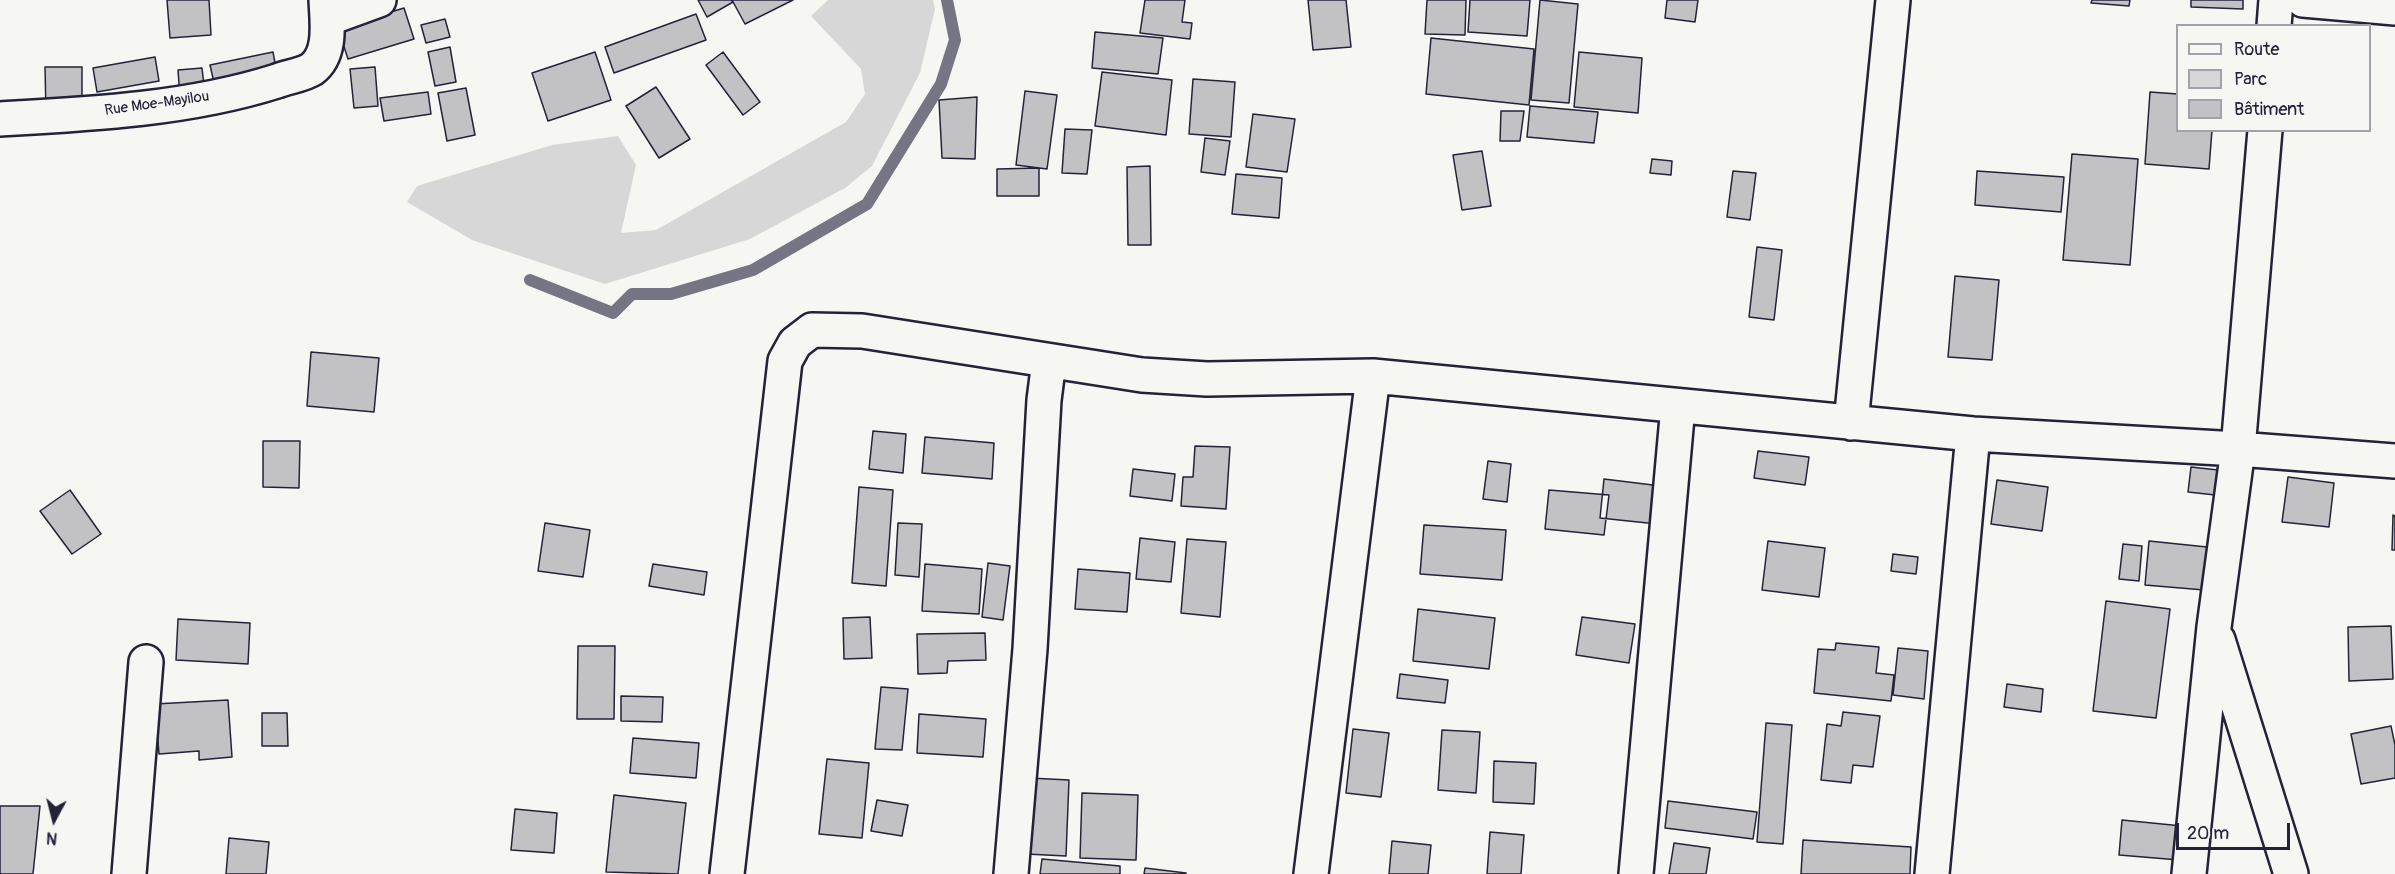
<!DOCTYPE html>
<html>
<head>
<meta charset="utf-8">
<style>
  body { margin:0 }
  #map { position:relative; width:2395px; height:874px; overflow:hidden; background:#f6f6f2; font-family:Pangolin,sans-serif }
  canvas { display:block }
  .legend { position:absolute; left:2176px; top:24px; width:195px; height:108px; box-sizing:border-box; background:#f6f6f2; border:2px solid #a1a1a9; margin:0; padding:8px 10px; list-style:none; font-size:18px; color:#22223b }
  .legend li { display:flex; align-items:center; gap:12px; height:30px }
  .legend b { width:30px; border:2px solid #a1a1a9 }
  .north { position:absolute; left:24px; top:790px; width:60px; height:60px; -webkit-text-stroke:4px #f6f6f2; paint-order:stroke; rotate:187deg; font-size:16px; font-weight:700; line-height:24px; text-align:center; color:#22223b }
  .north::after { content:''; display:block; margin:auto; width:21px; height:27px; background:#22223b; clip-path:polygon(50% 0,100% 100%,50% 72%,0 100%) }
  .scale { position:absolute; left:2176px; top:823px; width:114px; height:27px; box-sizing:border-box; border:3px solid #22223b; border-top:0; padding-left:8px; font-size:18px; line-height:21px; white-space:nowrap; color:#22223b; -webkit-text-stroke:4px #f6f6f2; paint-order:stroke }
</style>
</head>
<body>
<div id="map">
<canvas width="2395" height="874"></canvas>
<ul class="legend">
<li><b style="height:8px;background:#f6f6f2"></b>Route</li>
<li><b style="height:16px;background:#d7d7d7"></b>Parc</li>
<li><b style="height:16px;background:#c2c2c4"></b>Bâtiment</li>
</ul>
<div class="north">N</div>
<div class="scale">20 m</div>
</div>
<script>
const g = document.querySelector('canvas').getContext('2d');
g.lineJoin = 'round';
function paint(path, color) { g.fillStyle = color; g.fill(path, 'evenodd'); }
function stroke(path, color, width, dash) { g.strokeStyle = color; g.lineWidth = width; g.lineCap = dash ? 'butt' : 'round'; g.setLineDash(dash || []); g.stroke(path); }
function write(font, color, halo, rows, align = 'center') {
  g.font = font + ' Pangolin,sans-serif'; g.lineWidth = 6; g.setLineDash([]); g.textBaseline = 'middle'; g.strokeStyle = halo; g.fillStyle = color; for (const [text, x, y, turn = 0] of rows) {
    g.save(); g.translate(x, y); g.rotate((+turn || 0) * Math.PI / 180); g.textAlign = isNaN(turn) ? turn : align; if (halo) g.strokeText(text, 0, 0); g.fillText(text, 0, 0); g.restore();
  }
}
paint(new Path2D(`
  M828 0H933L935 9 920 73 872 166 845 188 750 239 605 284 472 240 407 202 417 186 552 145 618 136 636 165 621 233 656 230 846 122 865 94 861 69 811 16Z`), '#d7d7d7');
stroke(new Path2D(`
  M530 280 613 313 632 294H671L753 270 867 204 941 84 955 40 947 0`), '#757583', 12);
const building = new Path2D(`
  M167 0H209L211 35 170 38Z
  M698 0H731L733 2 707 17Z
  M732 0H793L745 24Z
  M1145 0H1185L1182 22 1192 23 1190 39 1140 33Z
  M1308 0H1346L1351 47 1313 50Z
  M1427 0H1466L1465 35 1425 34Z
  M1470 0H1530L1527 36 1468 32Z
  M1540 0 1578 4 1569 103 1531 100Z
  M1667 0H1698L1695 22 1665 18Z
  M2092 0H2130L2129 6 2091 3Z
  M2191 0H2243V9L2191 7Z
  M404 8 414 39 348 59 338 28Z
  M696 14 706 40 614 73 605 47Z
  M445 19 450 37 426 43 421 25Z
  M1095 32 1163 38 1158 74 1092 68Z
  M1431 38 1534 49 1529 105 1426 94Z
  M450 47 456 82 435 86 428 52Z
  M273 52 277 74 215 87 210 65Z
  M595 52 611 100 548 121 532 73Z
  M723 52 760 102 743 115 706 65Z
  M1579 52 1642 58 1638 113 1574 107Z
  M155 57 159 81 97 92 93 68Z
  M45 67H82V111L46 113Z
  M375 67 378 106 354 108 350 69Z
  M202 68 205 95 180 97 178 70Z
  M1102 72 1172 80 1166 135 1095 126Z
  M1193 79 1235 82 1231 137 1189 134Z
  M656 87 690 139 659 158 626 106Z
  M466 88 475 135 447 141 438 93Z
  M1025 91 1057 95 1047 169 1016 165Z
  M428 92 431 114 384 121 380 98Z
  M2150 92 2178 94V130H2212L2209 169 2145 164Z
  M977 97 975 159 942 158 939 100Z
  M1530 106 1598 112 1594 143 1527 137Z
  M1501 111H1524L1520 141H1500Z
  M1253 114 1295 119 1287 172 1246 167Z
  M1065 129 1092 130 1087 174 1062 173Z
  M1205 138 1230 141 1225 175 1201 172Z
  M1482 151 1491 206 1462 210 1453 155Z
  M2072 154 2138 159 2130 265 2063 260Z
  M1652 159 1672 161 1671 175 1650 173Z
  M1150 166 1151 245H1128L1127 167Z
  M1039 168V196H997V169Z
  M1733 171 1756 173 1750 220 1727 217Z
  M1977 171 2064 177 2061 212 1975 205Z
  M1236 174 1282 178 1279 218 1232 214Z
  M1757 247 1782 250 1774 320 1749 317Z
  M1955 276 1999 280 1992 360 1948 357Z
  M311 352 379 358 374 412 307 406Z
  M873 431 906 434 903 473 869 469Z
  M925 437 994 443 992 479 922 473Z
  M263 441H300L299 488 263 487Z
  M1195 446 1230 447 1226 509 1181 506 1183 477H1193Z
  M1758 451 1809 457 1805 485 1754 478Z
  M1488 461 1511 464 1507 502 1483 499Z
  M2191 467 2227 471 2224 496 2188 492Z
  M1133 469 1175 474 1172 501 1130 496Z
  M2288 477 2334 483 2329 527 2282 522Z
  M1604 479 1661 486 1657 524 1600 518Z
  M1997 480 2048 487 2042 531 1991 524Z
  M859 487 893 490 886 586 852 583Z
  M70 490 101 534 72 554 40 511Z
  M1549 490 1609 495 1604 535 1545 529Z
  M2393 515 2395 516V550H2392Z
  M545 523 590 530 583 577 538 571Z
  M898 523 922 524 919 577 895 575Z
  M1424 525 1506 530 1502 580 1420 574Z
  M1140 538 1175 542 1171 582 1136 579Z
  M1187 539 1226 542 1220 617 1181 613Z
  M1768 541 1825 548 1819 597 1762 590Z
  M2149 541 2207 547 2204 590 2145 585Z
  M2123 544 2142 546 2139 581 2119 579Z
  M1893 554 1918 557 1916 574 1891 571Z
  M988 563 1010 566 1003 620 982 617Z
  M653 564 707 572 704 595 649 586Z
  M925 564 982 569 979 614 922 611Z
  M1078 569 1130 573 1127 612 1075 609Z
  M2106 601 2170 609 2156 718 2093 711Z
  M1418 609 1495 618 1489 669 1413 661Z
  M870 617 872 658 844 659 843 618Z
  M1582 617 1635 624 1629 663 1576 655Z
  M178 619 250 623 248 664 176 660Z
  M2391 626 2393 679 2349 681 2348 627Z
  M985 633 986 660 948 661 947 673 918 674 917 634Z
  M1836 643 1879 647 1876 673 1894 675 1891 701 1814 693 1818 649 1835 650Z
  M578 646H615L614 719H577Z
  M1898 648 1928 651 1924 699 1893 695Z
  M1400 674 1448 680 1445 703 1397 698Z
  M2007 684 2043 689 2041 712 2004 707Z
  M881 687 908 689 902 750 875 749Z
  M621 696 663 697 662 722 621 721Z
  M228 700 232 757 199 760V751L159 754 155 704Z
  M1843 712 1880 716 1873 767 1853 765 1851 783 1821 780 1827 724 1841 726Z
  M262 713H287L288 746H262Z
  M919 714 986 719 983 757 917 753Z
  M1766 723 1792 725 1783 844 1757 842Z
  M2391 726 2395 745V778L2361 784 2351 734Z
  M1353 729 1389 733 1381 797 1346 793Z
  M1442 730 1480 732 1476 793 1438 790Z
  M633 738 699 743 696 778 630 773Z
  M827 759 869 763 862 838 819 834Z
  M1494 761 1536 763 1534 804 1493 802Z
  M1030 778 1069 780 1066 856 1026 854Z
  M1082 793 1138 795 1136 860 1080 858Z
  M614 795 686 803 678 874 606 872Z
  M877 800 908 805 902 836 871 831Z
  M1668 801 1757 812 1753 839 1665 828Z
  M0 806H40L33 874H0Z
  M515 809 557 813 554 853 511 850Z
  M2122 820 2182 826 2179 860 2119 855Z
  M1490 832 1524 835 1521 874H1487Z
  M229 838 269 842 266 874H226Z
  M1803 840 1911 847 1910 874H1801Z
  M1392 841 1431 845 1428 874H1389Z
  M1674 843 1710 848 1706 874H1669Z
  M1042 859 1120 866V874H1040Z
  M1145 868 1186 873V874H1144Z`);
paint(building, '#c2c2c4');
stroke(building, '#22223b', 1.5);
const minor = new Path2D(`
  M2303 0 2395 8
  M327 19 379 0
  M2274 26 2276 0
  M0 119C92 114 189 109 277 81 287 77 303 75 312 69 332 54 327 22 326 0
  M1851 423 1893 0
  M2218 640 2291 874
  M129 874 146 662
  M727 874 785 361 795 343 812 330 862 331 1142 375 1207 379 1373 376 1973 434 2238 449 2395 461
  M1011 874 1030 649 1044 400 1049 361
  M1311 874 1373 376
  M1636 874 1678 406
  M1932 874 1973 434
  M2189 874 2214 627 2238 449 2265 130`);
stroke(minor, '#22223b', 38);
stroke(minor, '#f6f6f2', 33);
write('15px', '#22223b', '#f6f6f2', [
  ["Rue Moe-Mayilou",157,104,-8]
]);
</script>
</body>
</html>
